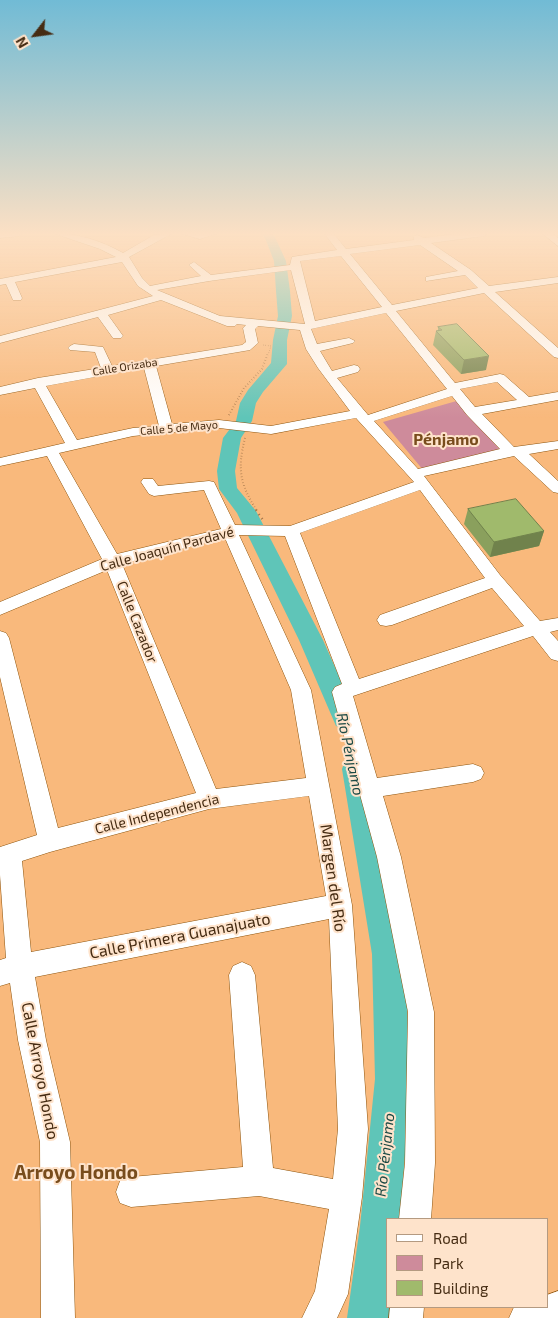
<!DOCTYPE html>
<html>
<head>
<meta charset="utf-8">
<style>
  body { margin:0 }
  #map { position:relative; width:558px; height:1318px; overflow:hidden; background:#f9b97c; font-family:"Exo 2",sans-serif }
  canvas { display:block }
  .legend { position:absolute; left:386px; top:1218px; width:162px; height:90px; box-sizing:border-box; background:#fee3cb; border:1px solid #b49a81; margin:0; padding:6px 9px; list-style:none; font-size:15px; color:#462c13 }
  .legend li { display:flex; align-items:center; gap:10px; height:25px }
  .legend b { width:25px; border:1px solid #b49a81 }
  .north { position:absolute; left:10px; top:10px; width:50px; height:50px; -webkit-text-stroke:4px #fee3cb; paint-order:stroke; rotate:240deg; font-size:14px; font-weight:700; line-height:20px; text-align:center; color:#462c13 }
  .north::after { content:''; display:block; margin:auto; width:18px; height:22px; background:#462c13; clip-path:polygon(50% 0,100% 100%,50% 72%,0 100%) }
</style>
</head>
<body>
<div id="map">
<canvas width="558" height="1318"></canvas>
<ul class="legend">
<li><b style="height:6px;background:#fff"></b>Road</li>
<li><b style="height:14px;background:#ce8b9b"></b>Park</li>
<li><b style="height:14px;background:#a0ba6c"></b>Building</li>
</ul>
<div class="north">N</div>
</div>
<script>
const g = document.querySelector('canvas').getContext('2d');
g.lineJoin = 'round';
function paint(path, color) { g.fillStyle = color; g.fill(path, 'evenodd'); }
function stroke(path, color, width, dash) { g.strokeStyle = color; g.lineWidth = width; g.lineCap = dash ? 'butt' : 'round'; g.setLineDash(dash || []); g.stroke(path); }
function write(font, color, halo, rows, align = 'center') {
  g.font = font + ' "Exo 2",sans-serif'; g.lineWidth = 4; g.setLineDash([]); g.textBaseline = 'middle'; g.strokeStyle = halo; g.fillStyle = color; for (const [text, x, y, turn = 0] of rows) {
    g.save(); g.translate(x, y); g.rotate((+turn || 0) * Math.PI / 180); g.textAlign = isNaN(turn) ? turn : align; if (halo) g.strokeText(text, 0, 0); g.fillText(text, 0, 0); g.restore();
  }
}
paint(new Path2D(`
  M460 400 508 450 424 471 383 422Z`), '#ce8b9b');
paint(new Path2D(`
  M260 233 274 235 286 261 290 291 292 316 287 340V364L263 392 256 403 252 421 241 438 235 471 237 488 256 511 323 640 358 719 354 726 345 729 336 726 299 640 237 513 219 489 217 471 223 438 236 421 240 403 248 390 271 363 273 340 278 316 276 291 274 261 265 238Z
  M355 758 365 761 368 769 404 954 411 1079 400 1219H387V1307H391L389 1318H347L360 1226 375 1079 372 954 342 769 345 761Z`), '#5fc5b8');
const minor = new Path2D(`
  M0 233H23L19 236 0 238Z
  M53 233C77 233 102 241 123 253L154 235 173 233 129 257 142 278 150 286 201 276 189 265 194 262 211 275 290 265 292 257 337 250 324 233H333L346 249 414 240V236L417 235 424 238 462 233H488L484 236 431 243 471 270 489 286 558 277V283L495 292 558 348V358L554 357 484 293 396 311 455 383 500 374 504 375 529 397 558 392V400L482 414 514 447 558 441V449L529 454 558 481V493L553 492 514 456 424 476 500 575 540 621 558 618V630L550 632 558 641V661L551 659 533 636 353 696 377 778 473 764 481 767 484 773 481 779 473 782 383 796 401 857 434 1012 435 1163 431 1219H399L405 1163 408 1012 377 857 332 692 335 687 342 684 285 536 239 535 311 690 352 905 368 1129 362 1197 348 1294 337 1318H302L315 1291 329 1209 259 1196 131 1207 120 1203 116 1192 120 1181 131 1177 243 1167 229 975 233 966 242 962 251 966 255 975 273 1168 333 1179 338 1129 329 919 35 977 46 1040 70 1142 75 1318H41L40 1142 18 1040 10 983 0 986V960L6 958 0 875V847L37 835 0 677V631L6 633 9 638 58 828 196 793 107 570 0 615V602L102 559 47 456 0 466V458L65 443 35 388 0 395V387L38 378 101 368 95 352 70 350 68 348 70 346 74 344 103 347 112 366 242 345 246 342 243 328 246 325 237 324 235 326H227L161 300 108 315 123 336 121 338H113L98 317 0 343V336L153 296 138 286 122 262 15 282 22 298 21 300H13L6 284 0 285V279L116 257 100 249ZM420 245 458 271 426 277V281L465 275 478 288 392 305 350 254ZM341 256 382 307 315 321 300 261ZM291 270 305 324 220 316 157 290 209 281ZM386 313 447 389 368 415 337 378 358 372 360 369 358 366 354 365 332 371 320 351 353 343 355 341 349 338 317 344 311 329ZM258 326 300 330 306 349 318 368 350 411 271 426 219 420 172 424 156 366 250 350 258 343 255 329ZM144 368 159 426 133 428 77 440 46 386ZM497 382 517 400 475 407 460 389ZM452 396 467 415 500 449 418 469 374 421ZM356 418 414 482 290 526 235 525 214 482 209 481 158 486 153 479H143L141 482 149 494 154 496 204 490 221 529 117 554 59 453 133 436 219 428 271 434ZM420 490 485 578 380 615 377 620 380 625 386 626 392 625 492 588 524 626 359 679 300 533ZM225 538 291 690 306 778 216 789 122 564ZM309 796 326 896 31 952 22 861 50 852 209 809Z
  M179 233H219L200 239Z
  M542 233H552L558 238V246Z
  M558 1291V1318H509L514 1307H547V1295Z
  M390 1307H424L423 1318H389Z`);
stroke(minor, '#8d540d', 1);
stroke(new Path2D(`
  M263 345 271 346 268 355`), '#996e44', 1, [0.5, 2]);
stroke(new Path2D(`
  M229 415 244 388 262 369 268 353
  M245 438C237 470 240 484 257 511`), '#996e44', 2, [0.5, 2.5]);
stroke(new Path2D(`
  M256 510 263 520`), '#996e44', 2.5, [1, 4]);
paint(minor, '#fff');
paint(new Path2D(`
  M438 327 486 370 461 374 433 345 436 331 438 330Z
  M468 509 544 531 539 546 490 557 464 524Z`), '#8aa05d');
paint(new Path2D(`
  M489 356 486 370 461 374 464 360Z
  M544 531 539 546 490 557 494 542Z`), '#70824c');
const building = new Path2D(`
  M457 324 489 356 464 360 436 331 442 330 438 327Z
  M516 499 544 531 494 542 468 509Z`);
paint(building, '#a0ba6c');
stroke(building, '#70824c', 1);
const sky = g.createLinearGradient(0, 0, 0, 418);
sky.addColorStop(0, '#71bbd5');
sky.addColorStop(0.56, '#fce0c4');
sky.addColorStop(1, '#fce0c400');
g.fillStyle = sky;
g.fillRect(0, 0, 558, 418);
write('11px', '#462c13', '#fee3cb', [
  ["Calle Orizaba",125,367,-9],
  ["Calle 5 de Mayo",179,428,-5]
]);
write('14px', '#462c13', '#fee3cb', [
  ["Calle Joaquín Pardavé",167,549,-15],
  ["Calle Cazador",137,622,68],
  ["Calle Independencia",157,814,-14]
]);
write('italic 15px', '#1b4944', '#fee3cb', [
  ["Río Pénjamo",350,754,78],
  ["Río Pénjamo",385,1155,-84]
]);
write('bold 16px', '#784c1c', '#fee3cb', [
  ["Pénjamo",446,440]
]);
write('16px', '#462c13', '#fee3cb', [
  ["Margen del Río",333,878,82],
  ["Calle Primera Guanajuato",180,936,-11],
  ["Calle Arroyo Hondo",40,1071,79]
]);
write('bold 19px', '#784c1c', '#fee3cb', [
  ["Arroyo Hondo",76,1173]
]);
</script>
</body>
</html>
